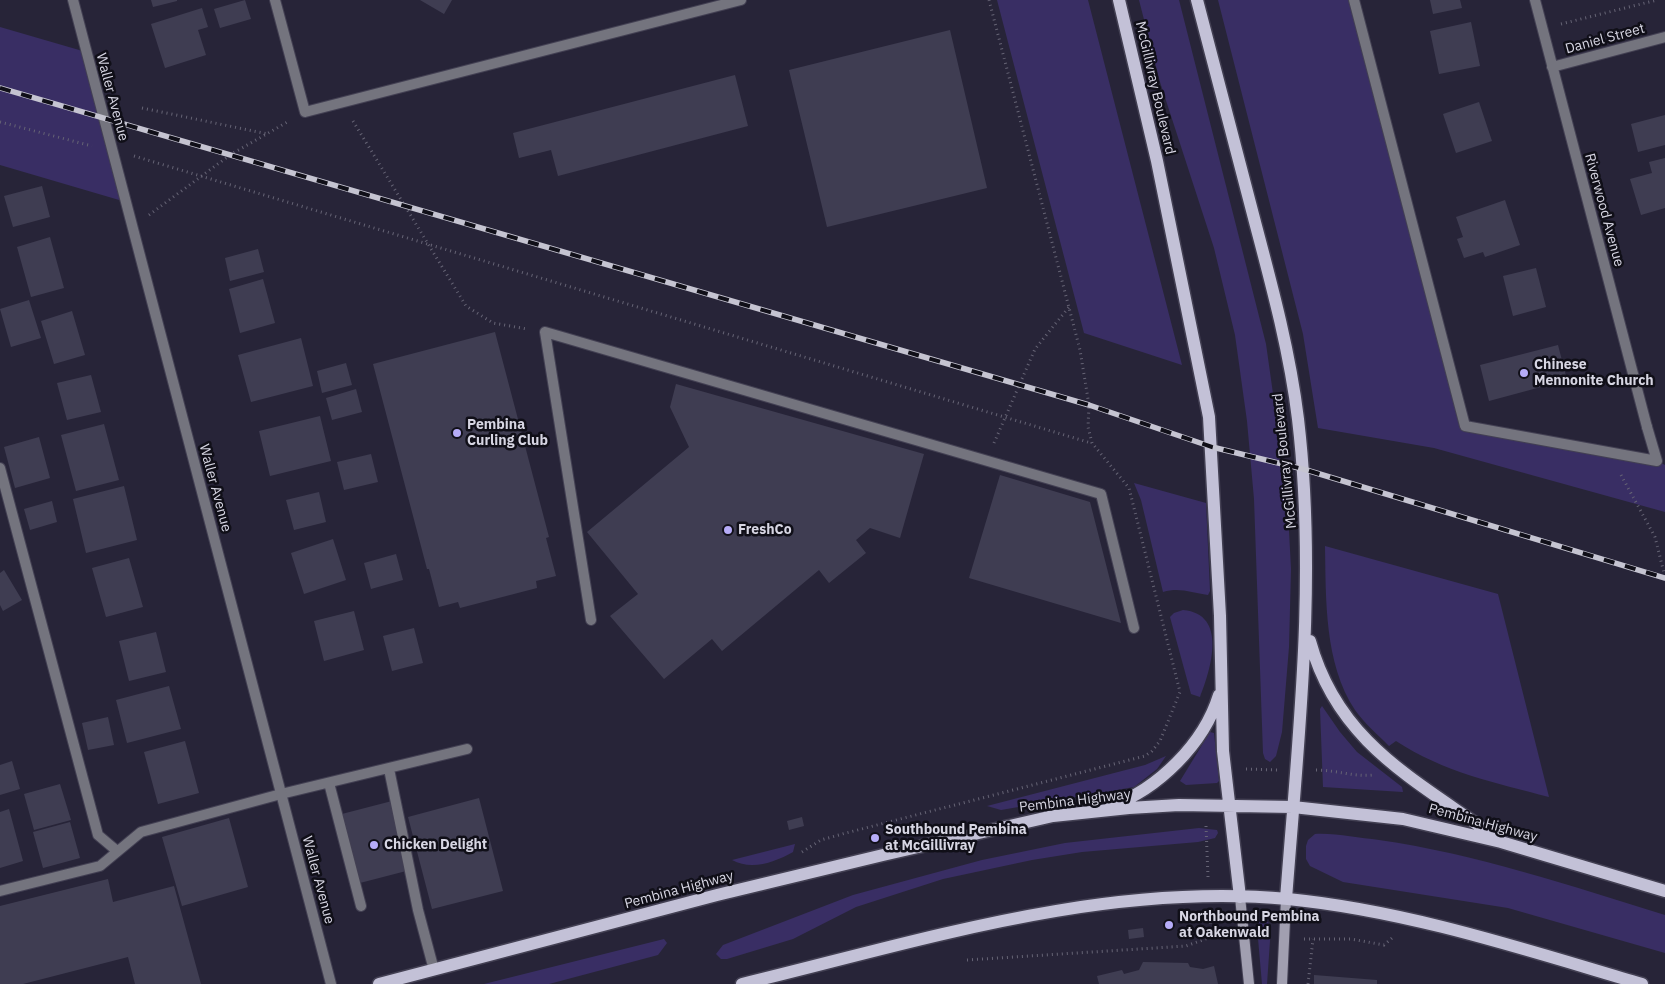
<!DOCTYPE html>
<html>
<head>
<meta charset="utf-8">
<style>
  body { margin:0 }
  canvas { display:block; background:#272438 }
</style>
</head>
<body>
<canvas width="1665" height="984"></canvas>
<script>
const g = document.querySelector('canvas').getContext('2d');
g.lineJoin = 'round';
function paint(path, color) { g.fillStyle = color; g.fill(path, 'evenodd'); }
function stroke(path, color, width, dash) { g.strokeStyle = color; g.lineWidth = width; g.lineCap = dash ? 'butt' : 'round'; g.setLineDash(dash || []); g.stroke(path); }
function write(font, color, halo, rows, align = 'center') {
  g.font = font + ' "IBM Plex Sans",sans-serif'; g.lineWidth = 5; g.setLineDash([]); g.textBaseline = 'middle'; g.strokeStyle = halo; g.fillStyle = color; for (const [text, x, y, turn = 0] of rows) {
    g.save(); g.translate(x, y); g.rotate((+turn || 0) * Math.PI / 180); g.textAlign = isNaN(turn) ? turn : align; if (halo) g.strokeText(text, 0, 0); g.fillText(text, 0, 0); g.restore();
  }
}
paint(new Path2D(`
  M997 0H1088L1182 365 1084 333Z
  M1139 0H1179L1266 344 1287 493 1291 569 1289 647 1282 732 1276 756 1270 762 1265 759 1263 753 1254 499 1247 421 1235 335 1214 248 1160 82Z
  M1218 0H1350L1465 426 1657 461 1665 465V512L1434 448 1318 428 1303 334Z
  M0 27 86 52 126 202 0 165Z
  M1134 483 1206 503 1210 591 1208 595C1192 593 1180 587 1163 592L1141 500Z
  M1325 546 1498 594 1549 797C1496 783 1443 772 1396 741L1389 746C1378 735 1364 723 1355 710 1324 663 1326 599 1325 546Z
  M1183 610C1228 614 1211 669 1200 697L1191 694 1170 617 1174 613Z
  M1322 706 1340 732 1357 752 1402 787 1403 792 1323 787 1320 709Z
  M1210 732 1214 733 1219 781 1217 783 1186 785 1180 781Z
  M1166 756 1157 769 1134 787 1001 810 987 806 1145 765Z
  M1199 828 1217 830 1218 833 1215 838 1198 842 1082 852 1032 860 943 879 856 907 793 939 727 959H721L716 954 723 945 853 895 982 860 1065 843Z
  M1315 834C1336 833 1358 838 1379 840 1477 854 1571 886 1665 915V953L1508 908 1343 882 1310 866 1306 859V846L1308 840Z
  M795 844 793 852C775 862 752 871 732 860Z
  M1262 921 1268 922 1271 926 1267 984H1262L1257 927 1259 922Z
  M664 939 667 943 658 955 549 984H484Z`), '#392e64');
paint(new Path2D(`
  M151 0H177V1L153 7Z
  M245 0 251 19 220 28 214 9Z
  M420 0H452L444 14Z
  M1430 0H1460L1462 8 1433 14Z
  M202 8 208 27 198 30 206 55 165 68 151 24Z
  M1471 22 1480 66 1439 74 1430 31Z
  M950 30 987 188 827 227 789 70Z
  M735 75 748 126 558 176 551 150 519 158 513 133Z
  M1479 102 1492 141 1456 153 1443 114Z
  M1665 115V145L1638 152 1631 124Z
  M1665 158V208L1641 215 1630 179 1652 173 1649 162Z
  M42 186 50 217 13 227 4 196Z
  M1505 200 1520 245 1485 257 1483 252 1464 258 1457 239 1463 237 1456 217Z
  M50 237 64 288 31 297 17 247Z
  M258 249 264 272 230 281 225 258Z
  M1536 268 1546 307 1513 316 1503 276Z
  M263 279 275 323 240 333 229 289Z
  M29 300 41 338 11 347 0 309Z
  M72 311 85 355 54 364 41 321Z
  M495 332 549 537 546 538 556 576 536 581 537 588 460 608 458 602 439 607 429 569H427L373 364Z
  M301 338 313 386 251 402 238 355Z
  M1558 345 1567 380 1489 401 1480 365Z
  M346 363 352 385 322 393 317 371Z
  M91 375 101 412 67 420 57 383Z
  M676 384 924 454 900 538 870 528 856 540 866 553 829 583 819 570 722 651 712 639 664 679 610 616 638 594 587 532 689 447 670 407Z
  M356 389 362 412 332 420 326 398Z
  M320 416 331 461 270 476 259 431Z
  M104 424 119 480 76 491 61 435Z
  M39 437 50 478 15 488 4 447Z
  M371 454 378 482 344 490 337 462Z
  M1000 475 1090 502 1121 623 969 578Z
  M124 486 137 540 86 553 73 499Z
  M319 492 326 522 294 530 286 500Z
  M52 501 57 522 30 530 24 509Z
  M333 539 346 580 304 594 291 553Z
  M396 554 403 580 371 589 364 563Z
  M129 558 143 607 106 617 92 568Z
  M4 570 22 600 3 611 0 605V573Z
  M354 611 364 650 324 661 314 621Z
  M414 628 423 663 392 671 383 636Z
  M156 632 166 672 129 681 119 641Z
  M169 686 181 729 127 743 116 700Z
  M108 717 114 745 88 750 82 723Z
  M185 741 199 793 158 804 144 752Z
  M12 761 20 789 0 795V765Z
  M60 784 71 820 34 830 24 794Z
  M479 798 503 891 432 909 408 817Z
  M392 801 410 870 356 884 338 815Z
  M9 809 23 861 0 868V812Z
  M802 817 804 826 789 830 787 821Z
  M229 818 248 887 182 906 162 837Z
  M70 822 80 858 43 868 33 832Z
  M108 879 113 902 174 886 201 984H135L128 957 23 984H0V906Z
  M1143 928 1144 937 1129 939 1128 930Z
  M1143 962 1188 963 1190 967 1203 969 1214 966 1218 984H1099L1097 976 1122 970 1124 974 1139 970Z
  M1314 975 1377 980V984H1314Z`), '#3f3d52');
const lane = new Path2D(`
  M275 0 305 112 741 0
  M1354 0 1465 426 1657 461 1647 427
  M0 468 98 835 117 851
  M591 620 545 332 1101 494 1134 628
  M389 769 418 910 434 970
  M329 783 361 906
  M0 891 100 866 141 832 281 794 467 749`);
const street = new Path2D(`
  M73 0 331 984
  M1535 0 1647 427
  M1552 67 1665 37`);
const secondary = new Path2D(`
  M1240 897 1249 984
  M1282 984 1286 899`);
const primary = new Path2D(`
  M1119 0 1157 161 1209 417 1220 616 1223 751 1240 897
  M1197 0C1217 74 1236 148 1255 222 1272 286 1290 353 1298 419 1317 580 1298 739 1286 899
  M1310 641C1338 743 1415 779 1495 837
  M1111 806C1158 789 1204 744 1219 695
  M379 984 717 895 883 855 1053 816 1129 808 1179 805 1293 807 1403 819 1501 842 1665 891
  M742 984C920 941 1102 882 1288 899 1409 911 1526 950 1642 984`);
stroke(lane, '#434053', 12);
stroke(street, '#434053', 12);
stroke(secondary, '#434053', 12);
stroke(primary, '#434053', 15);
stroke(new Path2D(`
  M1561 24 1657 0
  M142 108 268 134
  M353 121 466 306 493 323 527 329
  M0 122 92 146
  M134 156 1091 443
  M149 215 230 155 289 121
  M994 443 1035 349 1069 307
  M1621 475 1655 537 1665 577
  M1246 769 1277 770
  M1316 770C1336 770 1353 777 1373 775
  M1206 826 1208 877
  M802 852 821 840 846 833 1145 756 1152 751 1160 741 1180 692 1129 488 1092 443 1088 427 1089 405 1080 350 989 0
  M1210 918 1211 937
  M1304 939H1351L1384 945 1392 938
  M967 960 1186 946 1211 937 1225 938
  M1308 984 1313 939`), '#666475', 3, [1, 4]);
stroke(lane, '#74747e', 10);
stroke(street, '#74747e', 10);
stroke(secondary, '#a19fb0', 10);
stroke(primary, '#c3c1d7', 12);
const rail = new Path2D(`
  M0 88 1089 405 1212 447 1303 469 1665 578`);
stroke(rail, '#c5c4d1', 5.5);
stroke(rail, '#100f18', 4, [11]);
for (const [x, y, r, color] of [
  [1524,373,5,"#b6acf8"],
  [457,433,5,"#b6acf8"],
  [728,530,5,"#b6acf8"],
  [875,838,5,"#b6acf8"],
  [374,845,5,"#b6acf8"],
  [1169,925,5,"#b6acf8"]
]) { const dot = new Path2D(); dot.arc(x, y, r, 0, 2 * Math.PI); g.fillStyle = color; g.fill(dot); stroke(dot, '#100f18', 2); }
write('14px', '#d7d6e3', '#100f18', [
  ["Daniel Street",1605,39,-15],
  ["McGillivray Boulevard",1155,88,77],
  ["Waller Avenue",112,97,75],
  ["Riverwood Avenue",1604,210,75],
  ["McGillivray Boulevard",1285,461,-96],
  ["Waller Avenue",215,488,75],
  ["Pembina Highway",1075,801,-7],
  ["Pembina Highway",1483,823,15],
  ["Waller Avenue",318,880,75],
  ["Pembina Highway",679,890,-15]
]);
write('bold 14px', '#d7d6e3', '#100f18', [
  ["Chinese",1534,365],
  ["Mennonite Church",1534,381],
  ["Pembina",467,425],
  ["Curling Club",467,441],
  ["FreshCo",738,530],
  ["Southbound Pembina",885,830],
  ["at McGillivray",885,846],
  ["Chicken Delight",384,845],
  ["Northbound Pembina",1179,917],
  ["at Oakenwald",1179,933]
], 'left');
</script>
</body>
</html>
